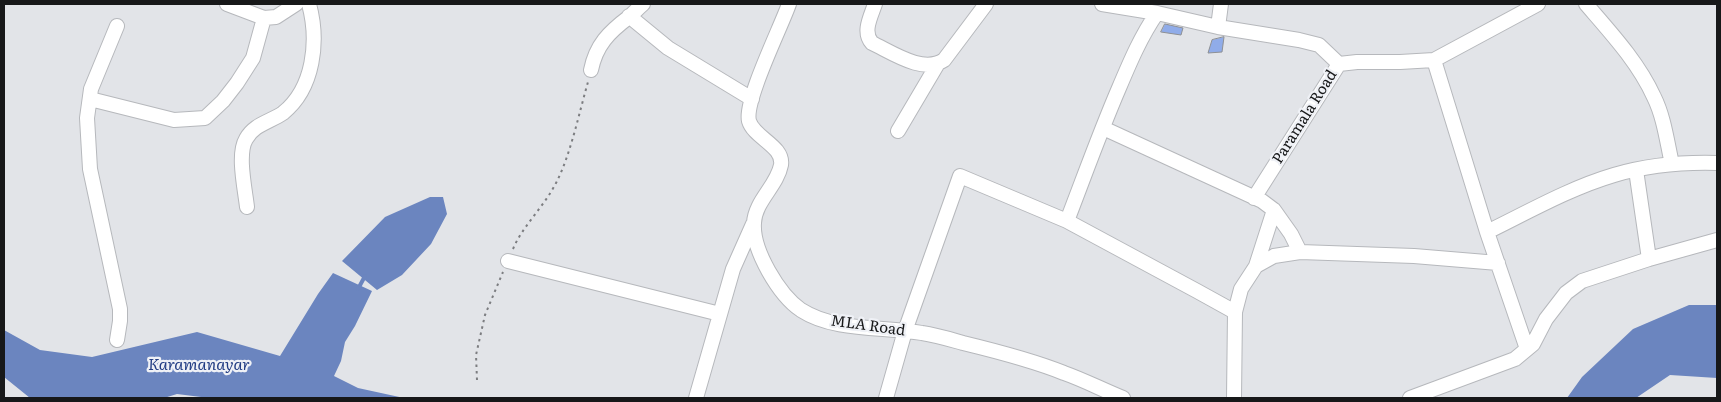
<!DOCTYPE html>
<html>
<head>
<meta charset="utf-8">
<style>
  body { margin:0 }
  #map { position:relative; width:1721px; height:402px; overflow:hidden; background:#e2e4e8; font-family:Literata,serif }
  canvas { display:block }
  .frame { position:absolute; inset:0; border:5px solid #171819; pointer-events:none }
</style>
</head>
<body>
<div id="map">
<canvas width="1721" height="402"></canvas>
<div class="frame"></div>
</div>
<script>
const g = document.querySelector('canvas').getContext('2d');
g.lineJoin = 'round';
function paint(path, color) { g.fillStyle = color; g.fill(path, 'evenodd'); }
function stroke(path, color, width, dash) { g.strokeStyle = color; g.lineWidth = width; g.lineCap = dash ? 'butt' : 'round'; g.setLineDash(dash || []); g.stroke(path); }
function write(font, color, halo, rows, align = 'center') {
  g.font = font + ' Literata,serif'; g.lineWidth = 4.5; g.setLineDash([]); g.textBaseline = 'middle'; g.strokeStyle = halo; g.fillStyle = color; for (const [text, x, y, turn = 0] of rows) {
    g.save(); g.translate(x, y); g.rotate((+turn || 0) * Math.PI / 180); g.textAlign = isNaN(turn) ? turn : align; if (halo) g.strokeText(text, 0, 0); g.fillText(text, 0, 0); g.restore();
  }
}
paint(new Path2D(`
  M430 197H443L447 214 431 244 402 275 377 290 342 261 385 217Z
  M333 273 372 291 355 326 345 342 341 361 334 376 358 388 404 398H209L177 394 164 398H30L4 377V330L40 350 92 357 197 332 280 356 318 294Z
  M1689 305H1717V378L1670 375 1636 398H1567L1582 377 1633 329Z`), '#6b85bf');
stroke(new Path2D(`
  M358 289 365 276`), '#6b85bf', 4);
const building = new Path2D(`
  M1165 24 1183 28 1181 35 1161 32Z
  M1224 37 1222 52 1208 53 1212 40Z`);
paint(building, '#90ace9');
stroke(building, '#8d8f93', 1);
const minor = new Path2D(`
  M227 4 264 18
  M789 4C781 27 744 101 749 121 754 138 784 146 781 165 777 186 755 201 754 223 752 250 779 295 801 310 835 332 884 326 922 333 936 335 949 339 963 343 996 351 1032 360 1064 373 1084 380 1103 390 1123 398
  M875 4C871 16 862 32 872 43 893 53 923 74 944 60L986 4
  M1102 4 1157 13 1218 27 1299 40 1319 45 1339 64
  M1586 4C1611 33 1638 62 1654 97 1664 117 1667 142 1672 164
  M629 16 668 48 752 99
  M117 26 91 89 87 118 90 169 120 309V321L117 340
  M1218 27 1221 4
  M1434 60 1487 232 1527 349
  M591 70C596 45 609 32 629 17 634 13 638 8 643 4
  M90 99 174 120 205 118 223 101 237 83 253 58 264 18 276 17 296 4
  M1103 128 1262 201 1274 210 1291 234 1300 252
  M898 131 937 65
  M1636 170 1649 259
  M1254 198 1339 64 1357 62H1400L1434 60 1538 4
  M247 207C245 189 237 154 246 139 254 124 270 122 283 113 314 88 319 41 309 4
  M1067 221C1084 177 1100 132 1119 88 1130 62 1141 36 1157 13
  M1487 232C1528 212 1570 188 1614 175 1648 165 1682 162 1717 163
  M508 261 720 314
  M1256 266 1274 210
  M696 398 733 269 753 224
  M886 398 905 331 960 176 1067 221 1197 291 1235 312
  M1234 398 1235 312 1241 289 1256 266 1274 256 1300 252 1414 256 1498 263
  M1410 398 1515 359 1533 344 1546 319 1566 293 1582 281 1649 259 1717 240`);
stroke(minor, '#b6b8bc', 16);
stroke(new Path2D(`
  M513 249C523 225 545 206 557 181 571 153 579 113 588 82
  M477 380 476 355 485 315 503 272`), '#7c7d80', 2, [2.5, 4]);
stroke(minor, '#fff', 14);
write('15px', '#171819', '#eff1f6', [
  ["Paramala Road",1305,117,-58],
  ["MLA Road",868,326,8]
]);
write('italic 16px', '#223d84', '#eff1f6', [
  ["Karamanayar",199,365]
]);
</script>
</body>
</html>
